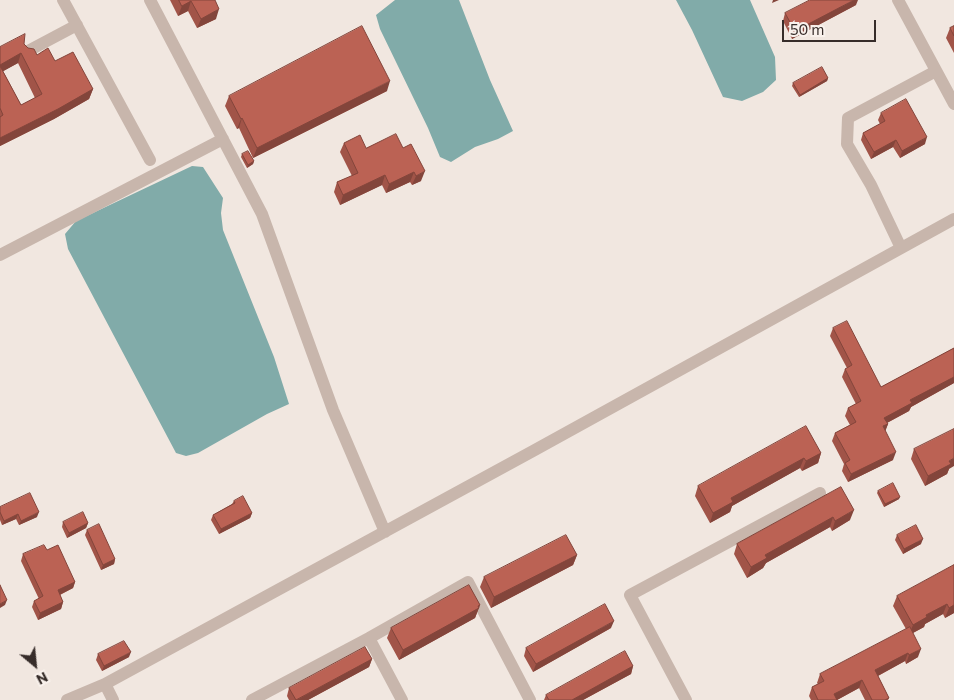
<!DOCTYPE html>
<html>
<head>
<meta charset="utf-8">
<style>
  body { margin:0 }
  #map { position:relative; width:954px; height:700px; overflow:hidden; background:#f1e7e0; font-family:Commissioner,sans-serif }
  canvas { display:block }
  .north { position:absolute; left:10px; top:640px; width:50px; height:50px; -webkit-text-stroke:4px #f9f1ec; paint-order:stroke; rotate:152deg; font-size:14px; font-weight:700; line-height:20px; text-align:center; color:#372d2a }
  .north::after { content:''; display:block; margin:auto; width:18px; height:22px; background:#372d2a; clip-path:polygon(50% 0,100% 100%,50% 72%,0 100%) }
  .scale { position:absolute; left:782px; top:20px; width:94px; height:22px; box-sizing:border-box; border:2px solid #372d2a; border-top:0; padding-left:6px; font-size:15px; line-height:18px; white-space:nowrap; color:#372d2a; -webkit-text-stroke:4px #f9f1ec; paint-order:stroke }
</style>
</head>
<body>
<div id="map">
<canvas width="954" height="700"></canvas>
<div class="north">N</div>
<div class="scale">50 m</div>
</div>
<script>
const g = document.querySelector('canvas').getContext('2d');
g.lineJoin = 'round';
function paint(path, color) { g.fillStyle = color; g.fill(path, 'evenodd'); }
function stroke(path, color, width, dash) { g.strokeStyle = color; g.lineWidth = width; g.lineCap = dash ? 'butt' : 'round'; g.setLineDash(dash || []); g.stroke(path); }
paint(new Path2D(`
  M395 0H459L490 80 513 131 498 139 475 147 451 162 440 157 428 128 380 29 376 15Z
  M676 0H750L775 57 776 80 763 92 742 101 723 97 692 30Z
  M192 166 203 167 223 198 221 213 223 230 274 357 289 404 267 414 198 453 186 456 176 453 68 249 65 234 76 221Z`), '#81aba9');
stroke(new Path2D(`
  M63 0 150 160
  M150 0 262 214 333 410 385 532
  M898 0 954 104
  M28 51 77 25
  M901 248 871 185 847 144 848 118 936 71
  M0 255 223 139
  M369 638 402 700
  M105 684 113 700
  M67 700 105 684 533 451 954 219
  M252 700 369 638 468 582 530 700
  M686 700 630 595 820 493`), '#c8b6ac', 12);
paint(new Path2D(`
  M170 0H215L216 19 197 28 188 11 178 16Z
  M856 5 792 39 783 21 785 13Z
  M954 26V53L946 38 950 28Z
  M24 44 28 48 37 55 55 61 93 89 89 99 54 119 0 146V47ZM18 63 35 98 21 105 3 71Z
  M828 78 827 81 799 97 792 86 793 83Z
  M387 91 253 158 239 128 237 129 225 106 229 96Z
  M881 113 925 144 900 158 893 147 871 159 861 140 863 133 880 124 878 120Z
  M344 143 366 148H403L421 181 412 185 410 182 386 193 382 185 340 205 334 192 337 182 352 176 340 152Z
  M242 154 254 161 253 164 247 168 241 157Z
  M833 328 881 387 954 348V383L911 407 909 411 887 423 888 424 885 431 893 460 848 482 842 471 844 464 832 441 835 433 850 425 845 416 848 408 856 404 842 377 845 369 847 368 830 336Z
  M914 449 949 469 947 474 925 486 911 459Z
  M821 453 818 463 802 471 800 468 732 506 730 512 710 523 695 496 698 486Z
  M841 487 850 520 832 531 830 527 766 563 763 568 747 578 734 554 737 544Z
  M878 491 899 499 884 507 877 493Z
  M234 501 252 513 250 518 219 534 211 520 213 515 232 504Z
  M0 507 37 517 19 525 16 519 2 525 0 520Z
  M63 522 88 523 86 528 67 538 62 527Z
  M87 530 115 559 114 564 101 570 85 535Z
  M897 535 921 544 903 554 895 540Z
  M47 550 75 582 73 588 60 595 63 602 61 609 38 620 32 607 34 601 39 599 21 561 23 554Z
  M577 555 573 565 491 608 480 587 484 577Z
  M954 565V613L945 618 943 614 925 624 924 627 913 633 918 657 906 664 905 661 878 676 889 698 888 700H865L859 688 837 700H811L809 696 812 687 818 684 817 683 820 674 906 629 893 606 897 596Z
  M480 605 475 618 399 660 387 638 391 628Z
  M611 628 533 672 524 656 526 648Z
  M98 654 129 657 102 671 96 660Z
  M372 659 369 667 308 700H289L287 696 289 688Z
  M633 666 631 674 583 700H544L546 695Z`), '#a15448');
paint(new Path2D(`
  M773 0H779L772 3Z
  M854 0H858L856 5 792 39 795 31Z
  M191 1 188 11 178 16 182 6Z
  M219 9 216 19 197 28 201 19Z
  M21 53 18 63 0 73V65Z
  M828 78 827 81 799 97 800 95Z
  M390 81 387 91 253 158 257 148Z
  M93 89 89 99 54 119 0 146V138Z
  M242 118 239 128 237 129 241 119Z
  M927 137 925 144 900 158 902 151Z
  M896 140 893 147 871 159 874 152Z
  M254 161 253 164 247 168 248 165Z
  M425 171 421 181 412 185 416 176Z
  M414 172 410 182 386 193 389 184Z
  M385 175 382 185 340 205 343 195Z
  M954 377V383L911 407 909 411 881 426 884 418 910 400Z
  M888 424 885 432 883 426Z
  M896 452 893 460 848 482 851 474Z
  M821 453 818 463 802 471 806 461Z
  M804 458 800 468 732 506 730 512 710 523 713 513 731 498Z
  M954 458V466L949 469 947 474 925 486 928 476 949 461Z
  M900 497 899 499 884 507 885 504Z
  M854 510 850 520 832 531 835 521Z
  M39 512 37 517 19 525 21 521Z
  M252 513 250 518 219 534 221 529Z
  M18 514 16 519 2 525 4 521Z
  M833 517 830 527 766 563 763 568 747 578 751 567 765 555Z
  M88 523 86 528 67 538 69 533Z
  M923 539 921 544 903 554 904 549Z
  M577 555 573 565 491 608 494 597Z
  M115 559 114 564 101 570 103 565Z
  M75 582 73 588 55 597 58 590Z
  M7 600 5 605 0 608V604Z
  M63 602 61 609 38 620 40 613Z
  M947 604 943 614 925 624 924 627 909 635 913 625 926 615Z
  M480 605 475 618 399 660 403 650Z
  M954 605V613L945 618 949 608Z
  M614 621 611 628 533 672 536 664Z
  M921 649 918 657 906 664 909 655Z
  M131 652 129 657 102 671 104 666Z
  M908 653 905 661 872 679 875 670Z
  M372 659 369 667 308 700H297Z
  M633 666 631 674 583 700H572Z
  M862 680 859 688 837 700 834 694Z`), '#83453b');
const building = new Path2D(`
  M179 0H215L219 9 201 19 191 1 182 6Z
  M810 0H854L795 31 785 13Z
  M362 26 390 81 257 148 242 118 241 119 229 96Z
  M954 26V36L950 28Z
  M25 34 24 44 28 48 34 49 37 55 48 48 55 61 73 52 93 89 58 109 0 138V117L3 115 0 108V66L21 105 42 94 21 53 0 65V47Z
  M822 67 828 78 800 95 793 83Z
  M906 99 927 137 902 151 896 140 874 152 863 133 885 121 881 113Z
  M396 134 403 148 411 144 425 171 416 176 414 172 389 184 385 175 343 195 337 182 358 173 344 143 360 135 366 148Z
  M248 151 254 161 248 165 242 154Z
  M847 321 881 387 954 348V377L910 400 912 403 884 418 888 424 883 426 896 452 851 474 845 463 850 460 835 433 856 422 848 408 861 401 845 369 852 365 833 328Z
  M806 426 821 453 806 461 804 458 731 498 733 502 713 513 698 486Z
  M954 429V458L949 461 951 464 928 476 914 449Z
  M893 483 900 497 885 504 878 491Z
  M841 487 854 510 835 521 833 517 765 555 767 558 751 567 737 544Z
  M30 493 39 512 21 521 18 514 4 521 0 512V507Z
  M243 496 252 513 221 529 213 515 235 503 234 501Z
  M83 512 88 523 69 533 63 522Z
  M99 524 115 559 103 565 87 530Z
  M916 525 923 539 904 549 897 535Z
  M566 535 577 555 494 597 484 577Z
  M44 545 47 550 58 545 75 582 58 590 63 602 40 613 34 601 43 596 23 554Z
  M954 565V605L949 608 947 604 926 615 927 617 913 625 897 596Z
  M0 585 7 600 0 604Z
  M469 585 480 605 478 606 479 608 403 650 391 628Z
  M605 604 614 621 536 664 526 648Z
  M910 627 921 649 909 655 908 653 875 670 889 698 885 700H872L862 680 834 694 837 700H818L812 687 824 681 820 674Z
  M124 641 131 652 104 666 98 654Z
  M365 647 372 659 296 700 289 688Z
  M625 651 633 666 572 700H549L546 695Z`);
paint(building, '#bb6254');
stroke(building, '#83453b', 1);
</script>
</body>
</html>
